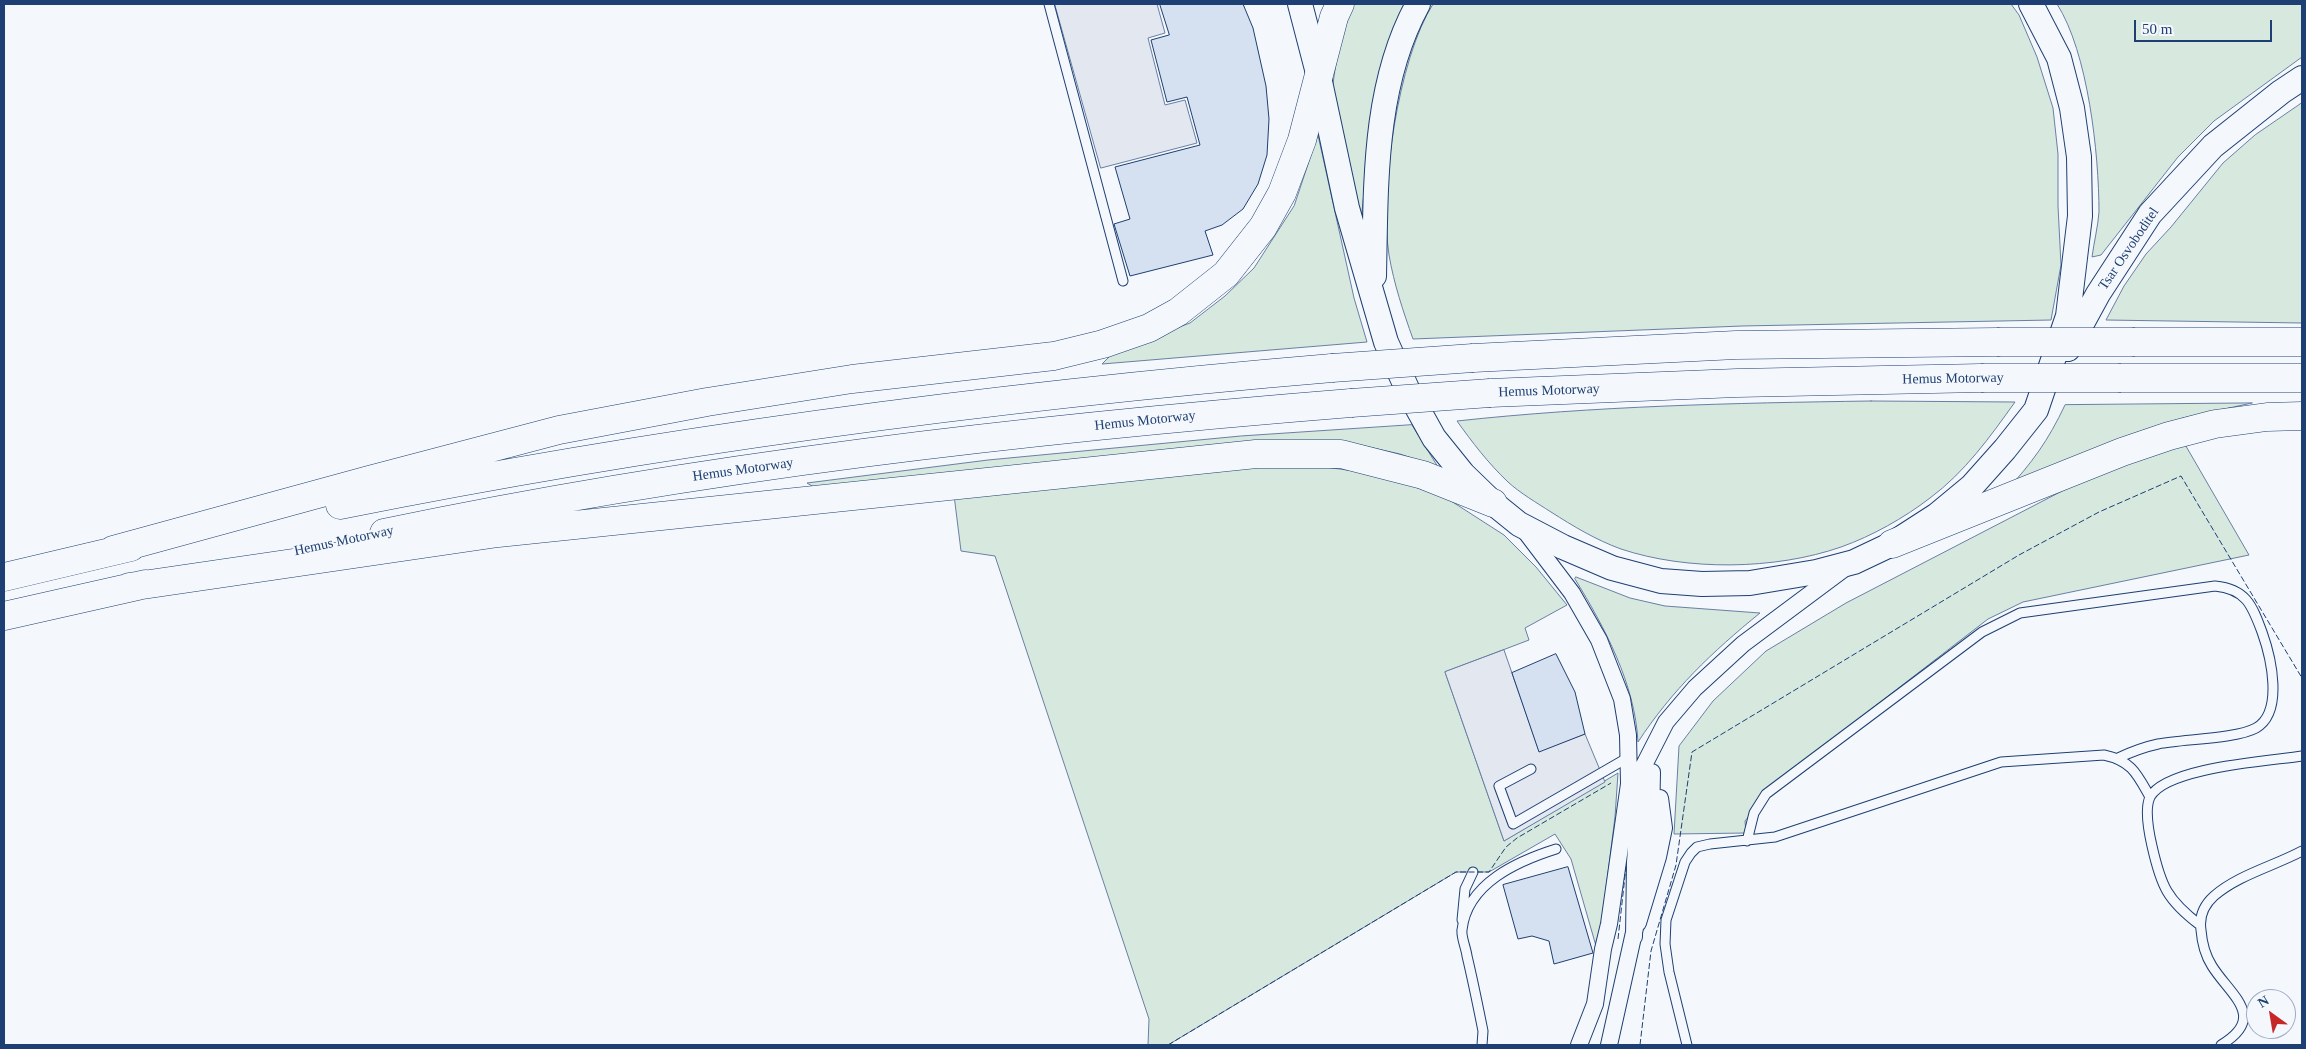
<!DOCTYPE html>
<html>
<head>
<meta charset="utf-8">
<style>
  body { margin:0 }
  #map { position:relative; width:2306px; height:1049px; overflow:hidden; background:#f4f7fb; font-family:"Times New Roman",serif }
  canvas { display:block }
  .frame { position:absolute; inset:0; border:5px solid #1d3f73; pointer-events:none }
  .north { position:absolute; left:2246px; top:989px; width:50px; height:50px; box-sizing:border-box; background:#f4f7fb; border:1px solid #9eadc5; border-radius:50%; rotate:328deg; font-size:14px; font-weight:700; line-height:20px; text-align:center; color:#1d3f73 }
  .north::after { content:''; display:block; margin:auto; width:18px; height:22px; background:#c62828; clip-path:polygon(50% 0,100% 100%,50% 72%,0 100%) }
  .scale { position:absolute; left:2134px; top:20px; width:138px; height:22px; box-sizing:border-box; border:2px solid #1d3f73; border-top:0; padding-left:6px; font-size:15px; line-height:18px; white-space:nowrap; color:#1d3f73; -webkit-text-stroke:4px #f4f7fb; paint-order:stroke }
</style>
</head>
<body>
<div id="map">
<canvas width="2306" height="1049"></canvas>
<div class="frame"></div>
<div class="north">N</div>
<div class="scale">50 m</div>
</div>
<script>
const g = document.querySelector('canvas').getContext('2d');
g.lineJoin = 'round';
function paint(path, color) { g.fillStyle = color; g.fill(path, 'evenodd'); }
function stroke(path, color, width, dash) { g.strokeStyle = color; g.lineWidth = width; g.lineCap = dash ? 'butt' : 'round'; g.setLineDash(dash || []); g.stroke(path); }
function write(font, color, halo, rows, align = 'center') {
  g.font = font + ' "Times New Roman",serif'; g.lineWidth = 4; g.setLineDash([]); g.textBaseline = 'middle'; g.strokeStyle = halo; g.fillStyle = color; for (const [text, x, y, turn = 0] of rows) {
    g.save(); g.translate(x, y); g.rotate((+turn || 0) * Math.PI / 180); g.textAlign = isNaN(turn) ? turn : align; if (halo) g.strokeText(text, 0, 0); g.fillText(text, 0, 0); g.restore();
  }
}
const green = new Path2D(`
  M1354 4H1407L1365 182 1361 222 1332 90 1339 43Z
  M1433 4H2011L2019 15 2037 57 2053 108 2058 154V206L2061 265 2051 320 1742 326 1413 339C1403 311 1394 284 1389 255 1379 191 1398 59 1433 4Z
  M2057 4H2302V57L2214 121 2178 157 2101 255 2092 257C2094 242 2098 226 2099 212 2099 154 2088 52 2057 4Z
  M2302 103V323L2106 320 2124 286 2146 254 2171 227 2223 163 2255 135Z
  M1318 135 1354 298 1367 342 1102 364 1115 351 1190 323 1225 296 1254 268 1294 206Z
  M1871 401 2015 402C1990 437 1965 472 1930 498 1904 518 1872 536 1841 547 1775 570 1687 571 1621 549 1596 540 1573 526 1551 512 1537 503 1520 493 1508 482 1488 463 1472 442 1457 421 1595 406 1733 403 1871 401Z
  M2252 403 2183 418 2005 492C2032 463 2048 441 2065 405Z
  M1412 425 1438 467 1400 454 1360 445 817 489 807 483 988 460 1241 436Z
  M2183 441 2249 555 2023 602 1988 619 1778 781 1745 821 1746 833 1674 834 1679 746 1713 701 1766 651 1846 603 2093 475Z
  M1318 466 1383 475 1448 499 1504 535 1536 567 1567 605 1525 628 1529 640 1445 672 1504 841 1618 773 1615 817 1598 953 1571 859 1555 834 1489 872H1456L1168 1045H1148L1149 1019 995 556 961 551 954 495 1250 467Z
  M1576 577 1630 598 1665 606 1760 613C1712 652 1672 690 1638 742 1635 684 1605 628 1575 579Z`);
paint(green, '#d7e8df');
stroke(green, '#687fa3', 1);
const parking = new Path2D(`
  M1055 4H1157L1165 33 1148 38 1165 105 1185 100 1197 143 1101 168Z
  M1504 650 1539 751 1585 734 1605 782 1504 841 1445 672Z`);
paint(parking, '#e3e8f0');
stroke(parking, '#687fa3', 1);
const building = new Path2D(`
  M1160 4H1243L1253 28 1266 86 1269 119 1267 155 1258 184 1243 209 1222 225 1205 231 1213 255 1130 276 1114 224 1130 219 1115 167 1200 145 1187 97 1167 102 1151 40 1169 35Z
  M1556 654 1575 692 1585 734 1539 752 1512 673Z
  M1568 867 1593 953 1554 964 1549 941 1532 936 1518 939 1503 885Z`);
paint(building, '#d5e0f0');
stroke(building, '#1d3f73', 1);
const service = new Path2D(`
  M1049 4 1123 281
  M1531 769 1499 786 1513 824 1629 757
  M1747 841 1754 813 1766 794 1982 632 2020 613 2215 586C2246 589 2252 605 2262 632 2271 657 2284 712 2256 728 2236 739 2183 739 2158 744 2144 747 2131 752 2118 758
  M1462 920 1465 889 1473 872
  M2200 925C2167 900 2161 886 2152 846 2149 833 2144 810 2150 797 2166 767 2270 761 2302 756
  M1482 1045 1483 1031C1478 1006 1473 981 1467 956 1466 948 1461 937 1462 930 1467 883 1518 861 1556 849
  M1687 1045 1669 972 1665 944 1666 920 1685 862 1691 853 1697 847 1710 844 1775 837 2001 762 2104 755C2132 761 2137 774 2150 797
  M2221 1045C2268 1017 2230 995 2212 966 2205 955 2202 943 2201 930 2199 917 2204 905 2214 896 2238 875 2274 866 2302 851`);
const minor = new Path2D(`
  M1525 531 1572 593 1599 640 1622 699 1628 735 1629 784 1609 924 1603 949 1595 1004 1579 1045
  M1643 874 1651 825 1652 772
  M1638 923 1658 857 1664 828 1660 798
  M1634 937 1635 862 1642 769 1666 722 1695 688 1743 644 1845 568
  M1609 1045 1635 928`);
const secondary = new Path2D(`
  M1300 4 1319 77 1347 208 1386 342 1409 393 1434 438 1463 474 1493 503 1519 524 1563 547 1612 568 1661 581 1702 584 1750 583 1816 572 1854 562 1892 544 1937 515 1972 486 2005 449 2036 410 2068 316 2080 216 2079 157 2072 108 2059 58 2031 4
  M1374 276C1376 185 1373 86 1418 4
  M2068 349 2098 294 2150 214 2213 146 2281 92 2302 78`);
const motorway = new Path2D(`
  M2135 342H2302
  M1473 358 1736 345 1997 342
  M2121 378H2302
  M1490 393 1737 383 1981 378
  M340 505C669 439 998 396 1332 368
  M384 533C703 466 1027 429 1351 403
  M1892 544 2122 452 2169 436 2215 424 2267 417 2302 416
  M113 550 369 480 559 430 707 402 852 379 1054 356 1103 344 1149 328 1178 312 1226 274 1263 227 1282 193 1302 140 1334 17 1340 4
  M4 577 131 547
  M129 587 498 533 1256 454H1341L1423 475 1493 503
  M4 616 146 584`);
stroke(service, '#1d3f73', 11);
stroke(minor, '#1d3f73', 18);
stroke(secondary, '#1d3f73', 26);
stroke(motorway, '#1d3f73', 29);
stroke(service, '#f4f7fb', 9);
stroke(minor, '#f4f7fb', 16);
stroke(secondary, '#f4f7fb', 24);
stroke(motorway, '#f4f7fb', 28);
const motorwayBridge = new Path2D(`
  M1997 342H2135
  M1332 368 1473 358
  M1981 378H2121
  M1351 403 1490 393`);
stroke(motorwayBridge, '#1d3f73', 29, []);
stroke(motorwayBridge, '#f4f7fb', 28);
stroke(new Path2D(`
  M1618 939 1626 867
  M1168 1045 1456 872H1489L1506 847 1517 838 1611 783
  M1640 1045 1651 951 1676 865 1692 752 2019 555 2099 512 2181 476 2302 678`), '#1d3f73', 1, [6, 2.5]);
write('14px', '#1d3f73', '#f4f7fb', [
  ["Tsar Osvoboditel",2129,249,-56],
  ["Hemus Motorway",1953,379,-1],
  ["Hemus Motorway",1549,391,-2],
  ["Hemus Motorway",1145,421,-6],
  ["Hemus Motorway",743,470,-8],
  ["Hemus Motorway",344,541,-12]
]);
</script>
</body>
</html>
